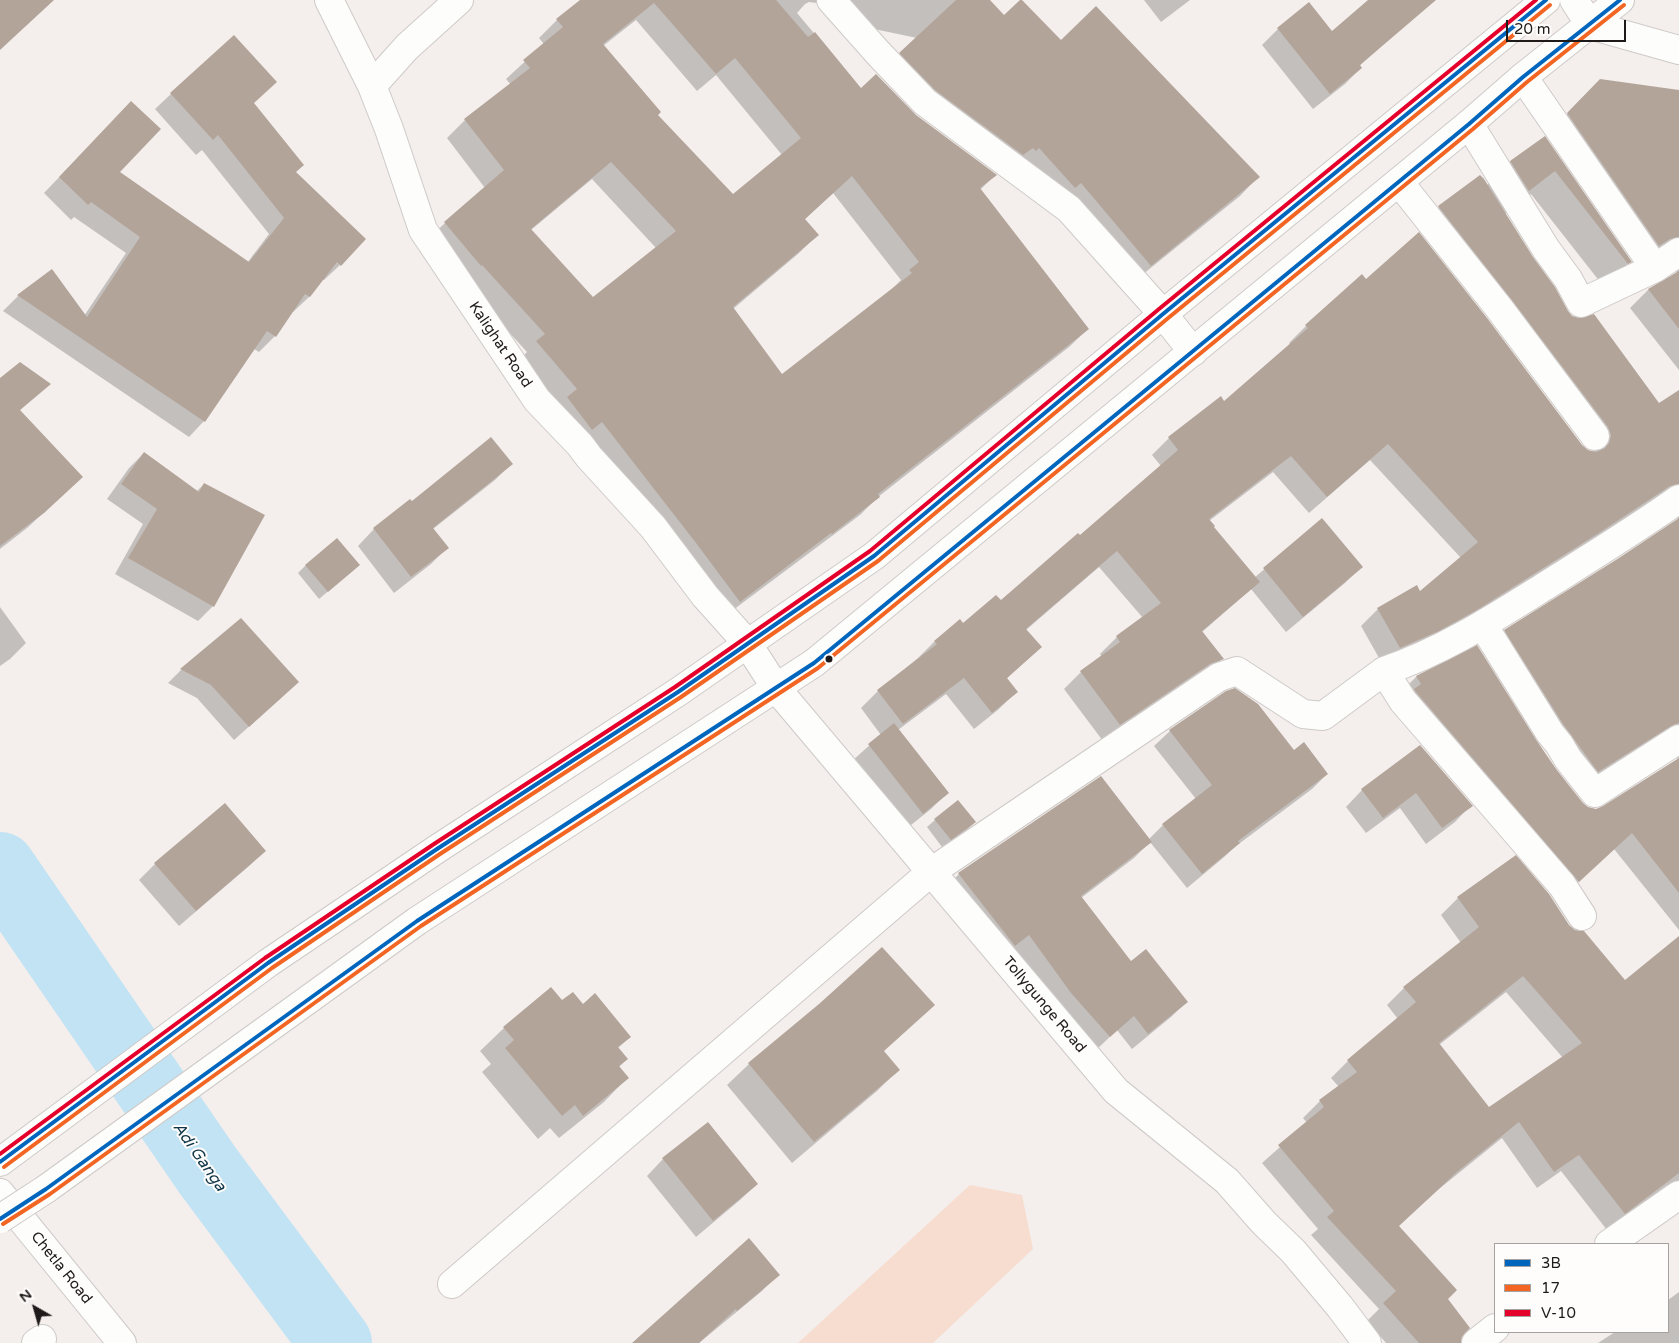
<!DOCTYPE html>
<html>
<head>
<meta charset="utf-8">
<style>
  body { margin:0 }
  #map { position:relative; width:1679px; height:1343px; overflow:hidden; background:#f4efec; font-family:"Varela Round",sans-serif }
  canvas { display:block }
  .legend { position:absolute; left:1494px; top:1243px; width:175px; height:90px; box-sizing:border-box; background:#fffdfc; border:1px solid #a5a2a1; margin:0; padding:6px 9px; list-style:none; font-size:15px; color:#1e1a19 }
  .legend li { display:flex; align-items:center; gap:10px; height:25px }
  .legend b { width:25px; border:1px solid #a5a2a1 }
  .north { position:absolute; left:10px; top:1283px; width:50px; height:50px; -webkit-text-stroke:4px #fffdfc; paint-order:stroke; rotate:322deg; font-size:14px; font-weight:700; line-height:20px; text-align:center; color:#1e1a19 }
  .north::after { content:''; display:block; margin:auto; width:18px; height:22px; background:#1e1a19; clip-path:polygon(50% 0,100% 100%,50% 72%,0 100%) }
  .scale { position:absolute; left:1506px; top:20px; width:120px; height:22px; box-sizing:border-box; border:2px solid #1e1a19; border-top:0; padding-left:6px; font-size:15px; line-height:18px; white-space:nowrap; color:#1e1a19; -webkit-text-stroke:4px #fffdfc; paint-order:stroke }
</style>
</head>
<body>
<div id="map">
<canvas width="1679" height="1343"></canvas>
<ul class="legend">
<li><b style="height:6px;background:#0065bd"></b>3B</li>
<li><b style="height:6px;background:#f26522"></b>17</li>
<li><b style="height:6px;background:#e4002b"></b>V-10</li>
</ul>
<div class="north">N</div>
<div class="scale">20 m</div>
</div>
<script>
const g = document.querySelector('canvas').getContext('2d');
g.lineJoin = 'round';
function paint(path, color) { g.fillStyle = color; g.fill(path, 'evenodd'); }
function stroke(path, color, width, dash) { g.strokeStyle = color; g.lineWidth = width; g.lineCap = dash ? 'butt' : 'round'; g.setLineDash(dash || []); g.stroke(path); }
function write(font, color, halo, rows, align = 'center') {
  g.font = font + ' "Varela Round",sans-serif'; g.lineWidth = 4; g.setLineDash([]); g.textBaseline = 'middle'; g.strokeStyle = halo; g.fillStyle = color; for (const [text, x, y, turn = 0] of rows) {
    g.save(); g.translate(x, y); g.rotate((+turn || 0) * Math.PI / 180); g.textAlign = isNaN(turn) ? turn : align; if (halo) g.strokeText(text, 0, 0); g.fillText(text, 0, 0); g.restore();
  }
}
paint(new Path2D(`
  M970 1185 1022 1195 1033 1249 933 1343H798Z`), '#f7ddcf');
paint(new Path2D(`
  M582 0H989L1004 17 1060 42 1258 177 1240 196 1132 283 1062 200 882 72 917 38 836 21 824 8 817 3 809 2 805 4 797 13 861 89 915 115 995 175 980 190 1088 329 1069 347 878 497 860 515 721 619 519 360 527 352 426 241 445 223 485 188 447 138 465 120 511 85 506 79 544 44 539 38 557 20ZM636 20 697 91 716 75 782 155 733 196 656 115 603 46ZM592 179 656 248 593 298 531 230ZM833 193 901 280 892 289 782 376 733 309 799 253 817 235 804 220Z
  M1144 0H1190L1161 22Z
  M1370 0H1402L1415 16 1359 66 1361 68 1345 84 1313 109 1262 45 1278 29 1332 32Z
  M171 94 253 104 295 172 340 265 324 280 322 279 309 297 293 312 292 311 275 336 259 352 254 349 204 421 189 437 3 311 18 296 51 271 84 316 126 253 74 217 71 220 44 193 115 119 118 172 247 263 269 234 202 150 196 155 155 109Z
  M1582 99 1679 107V370L1630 308 1648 290 1676 274 1677 270 1674 262 1658 254 1550 132Z
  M1544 138 1630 262 1604 287 1531 194 1505 214 1567 312 1659 405 1679 392V930L1614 849 1561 898 1399 694 1416 677 1477 647 1536 742 1582 804 1589 809 1597 810 1604 807 1677 760 1678 756 1581 788 1488 648 1505 631 1620 559 1677 521 1678 516 1477 615 1383 665 1361 626 1378 609 1416 587 1420 593 1461 558 1370 460 1309 513 1273 472 1209 521 1212 528 1254 578 1322 520 1361 567 1345 583 1286 632 1251 589 1201 633 1222 659 1205 676 1103 741 1064 689 1081 672 1102 657 1100 654 1117 637 1143 618 1099 567 1026 630 1041 647 1006 679 1016 692 999 709 974 729 946 694 898 730 948 792 931 809 906 829 852 761 881 735 861 708 878 691 918 658 935 641 1000 601 1079 537 1161 466 1152 455 1169 438 1224 403 1291 345 1289 343 1306 326 1582 446 1588 451 1594 452 1591 444 1422 224 1439 207 1487 185 1511 161Z
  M0 380 49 384 19 411 66 492 27 528 0 549Z
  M144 453 196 492 204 484 263 516 213 606 198 621 115 574 143 524 107 499 129 468Z
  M511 464 495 480 433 529 447 548 431 564 394 593 358 546 374 529 410 501 412 502Z
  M306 565 351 572 319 599 298 573Z
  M0 607 26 643 10 659 0 666Z
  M240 620 283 696 234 740 197 698 168 683 181 670Z
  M1227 692 1294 751 1327 774 1312 789 1236 846 1223 858 1187 888 1150 842 1134 858 1081 898 1130 963 1186 1002 1171 1017 1132 1049 1117 1030 1094 1052 944 889 959 874 1148 840 1163 825 1196 799 1154 746 1170 731Z
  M1420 746 1471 805 1455 822 1426 844 1400 808 1366 833 1346 807 1362 790Z
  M935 820 975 822 967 830 942 847 927 827Z
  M265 851 248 867 179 926 139 880 155 864Z
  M1515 857 1568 926 1625 982 1679 937V1184L1672 1191 1667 1185 1607 1230 1561 1171 1537 1188 1502 1138 1439 1189 1398 1226 1446 1299 1461 1336 1458 1343H1386L1367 1321 1379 1309 1311 1235 1318 1229 1262 1163 1307 1123 1303 1118 1320 1101 1339 1087 1331 1078 1348 1061 1398 1019 1387 1005 1404 988 1461 943 1441 915 1458 898ZM1506 992 1563 1058 1489 1109 1439 1045Z
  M562 1002 582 1005 630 1037 618 1048 627 1059 618 1068 627 1078 604 1102 559 1138 550 1128 538 1139 482 1072 491 1064 480 1051 504 1028Z
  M883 1052 898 1070 877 1091 792 1163 727 1085 749 1064Z
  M708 1123 757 1184 740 1200 696 1237 647 1176 663 1159Z
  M778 1274 762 1291 699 1343H634Z
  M1679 1292V1343H1598L1615 1332H1668V1300Z`), '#0003');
stroke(new Path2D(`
  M0 868 208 1171 336 1343`), '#c2e3f4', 72);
paint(new Path2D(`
  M0 0H54L0 50Z
  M580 0H776L808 37 815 32 861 88 876 74 916 115 997 175 980 188 1089 329 878 494 880 497 832 534 831 533 740 602 696 543 602 422 592 430 567 397 577 389 536 341 545 334 482 265 481 266 444 222 504 170 464 119 530 68 523 60 563 27 556 19ZM654 3 716 74 735 58 801 138 733 194 658 115 661 112 603 44ZM611 162 676 231 593 297 531 229ZM852 176 919 262 909 270 912 273 782 374 733 307 819 235 805 219Z
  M956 0H990L1004 15 1020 0H1022L1061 40 1096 6 1260 177 1151 266 1081 183 1075 188 1039 148 1036 151 1033 148 1023 155 935 90 899 53Z
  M1368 0H1436L1360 65 1362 68 1330 94 1277 28 1309 2 1332 31Z
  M234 35 277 82 254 103 304 165 296 172 366 239 341 266 337 262 310 297 305 294 276 337 267 331 205 422 17 295 52 269 87 317 140 237 91 202 88 205 59 177 131 101 161 129 120 172 249 262 284 218 218 135 213 140 170 93Z
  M1600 79 1679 90V237L1670 239 1659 246 1567 113Z
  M1545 136 1632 262 1628 264 1555 171 1529 191 1510 161Z
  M1480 175 1484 179 1533 257 1555 287 1568 311 1572 316 1580 318 1594 314 1659 403 1679 390V484L1670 486 1602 531 1477 610 1439 631 1400 648 1377 608 1417 585 1420 591 1478 542 1388 444 1327 497 1291 456 1209 519 1215 526 1214 527 1260 582 1202 631 1224 659 1210 664 1120 725 1080 671 1120 642 1116 636 1161 603 1117 551 1026 629 1042 647 1007 678 1018 692 992 713 964 678 903 724 877 690 937 644 934 641 960 619 963 623 996 595 1001 600 1078 533 1080 535 1178 450 1168 437 1221 396 1224 401 1308 328 1305 325 1362 274 1366 279 1419 232 1487 318 1582 445 1588 450 1596 452 1605 448 1609 443 1611 435 1608 427 1511 299 1438 206Z
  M1679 271V329L1648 289Z
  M20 362 51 384 20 410 83 477 44 513 0 546V378Z
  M491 437 513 464 433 528 449 548 411 577 373 528 410 499 412 501Z
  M144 452 199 492 204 483 265 515 214 607 128 558 157 509 121 484Z
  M1322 518 1363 567 1303 617 1263 568Z
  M1679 518V723L1671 726 1598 772 1563 724 1504 630 1619 558Z
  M337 538 360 565 328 592 305 565Z
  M241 618 299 682 249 727 211 685 180 669Z
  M1477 645 1537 741 1556 769 1583 803 1588 807 1596 809 1603 806 1679 758V893L1632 833 1579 882 1416 692 1414 689 1421 684 1416 676Z
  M1235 688 1258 704 1294 750 1304 742 1328 774 1238 841 1240 843 1202 874 1162 824 1212 785 1169 730 1226 691Z
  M894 723 949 793 923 814 868 744Z
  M1420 745 1473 806 1442 828 1416 793 1383 818 1361 789Z
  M1101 776 1152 842 1081 896 1131 961 1146 949 1188 1002 1148 1034 1134 1016 1110 1037 1071 993 1029 935 1015 946 958 873Z
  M958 800 976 822 951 840 934 819Z
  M225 803 266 851 196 911 154 863Z
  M1516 855 1549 894 1569 925 1575 930 1584 931 1625 980 1679 936V1173L1625 1214 1579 1155 1554 1172 1519 1122 1457 1172 1399 1226 1457 1290 1448 1299 1470 1328 1462 1337 1461 1343H1419L1383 1303 1396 1291 1327 1217 1334 1211 1278 1145 1324 1107 1319 1100 1357 1072 1347 1060 1416 1002 1403 987 1479 927 1457 897ZM1523 976 1582 1043 1489 1107 1439 1043Z
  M882 947 935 1005 884 1051 900 1070 814 1142 748 1063 819 1004Z
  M551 987 562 1000 573 992 583 1004 595 993 631 1037 618 1047 628 1059 619 1066 629 1078 583 1116 575 1105 562 1116 505 1048 514 1040 503 1027Z
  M708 1122 758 1184 713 1221 662 1158Z
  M749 1238 780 1275 737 1311 736 1309 699 1343H632Z`), '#b3a49a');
const street = new Path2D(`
  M329 0 372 86 389 129 423 230 537 400 580 445 589 457 653 527 705 596 747 643
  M831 0 879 54 925 102 1069 209 1163 314 1193 352
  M1574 0 1590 25 1679 50
  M1523 77 1655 268
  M372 86 407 47 459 0
  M1469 124 1546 249 1568 279 1581 303 1655 268 1679 252
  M1399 182 1499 308 1595 436
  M1483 625 1550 733 1559 744 1568 759 1595 793 1679 739
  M1582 916 1562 885 1403 701 1384 671C1441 652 1491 620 1542 588 1588 559 1634 531 1679 499
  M1609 1244 1679 1195
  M452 1284 931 872 1219 677 1237 671 1303 714 1323 716 1384 671
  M36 1343 42 1339
  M1476 1343 1495 1328`);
const secondary = new Path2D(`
  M747 643 776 688 1116 1091 1227 1181 1264 1223 1293 1251 1340 1307 1367 1343
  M0 1162 268 963 437 849 678 692 874 556 1163 314 1546 0
  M46 1189 417 921 814 663 1469 124 1523 77 1620 0
  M0 1193 122 1343`);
stroke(street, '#cecac8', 30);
stroke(secondary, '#cecac8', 30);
stroke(street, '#fdfdfc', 28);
stroke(secondary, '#fdfdfc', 28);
const secondaryBridge = new Path2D(`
  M0 1219 46 1189`);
stroke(secondaryBridge, '#cecac8', 30, []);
stroke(secondaryBridge, '#fdfdfc', 28);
stroke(new Path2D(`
  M0 1162 268 963 437 849 678 692 874 556 1163 314 1546 0
  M0 1219 46 1189 417 921 814 663 1469 124 1523 77 1620 0`), '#0065bd', 4);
stroke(new Path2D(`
  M4 1167 272 968 440 854 681 697 878 561 1167 319 1550 5
  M3 1224 50 1194 421 926 818 668 1473 129 1527 82 1624 5`), '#f26522', 4);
stroke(new Path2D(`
  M0 1154 265 958 434 844 675 687 870 551 1159 309 1536 0`), '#e4002b', 4);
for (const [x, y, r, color] of [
  [829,659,4.5,"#1e1a19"]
]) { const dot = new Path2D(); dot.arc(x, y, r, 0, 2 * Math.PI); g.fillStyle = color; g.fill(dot); stroke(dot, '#fffdfc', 2); }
write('15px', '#1e1a19', '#fffdfc', [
  ["Kalighat Road",500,345,56],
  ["Tollygunge Road",1044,1005,50],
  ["Chetla Road",61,1268,51]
]);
write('italic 16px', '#0f3749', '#fffdfc', [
  ["Adi Ganga",199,1157,55]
]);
</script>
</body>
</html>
